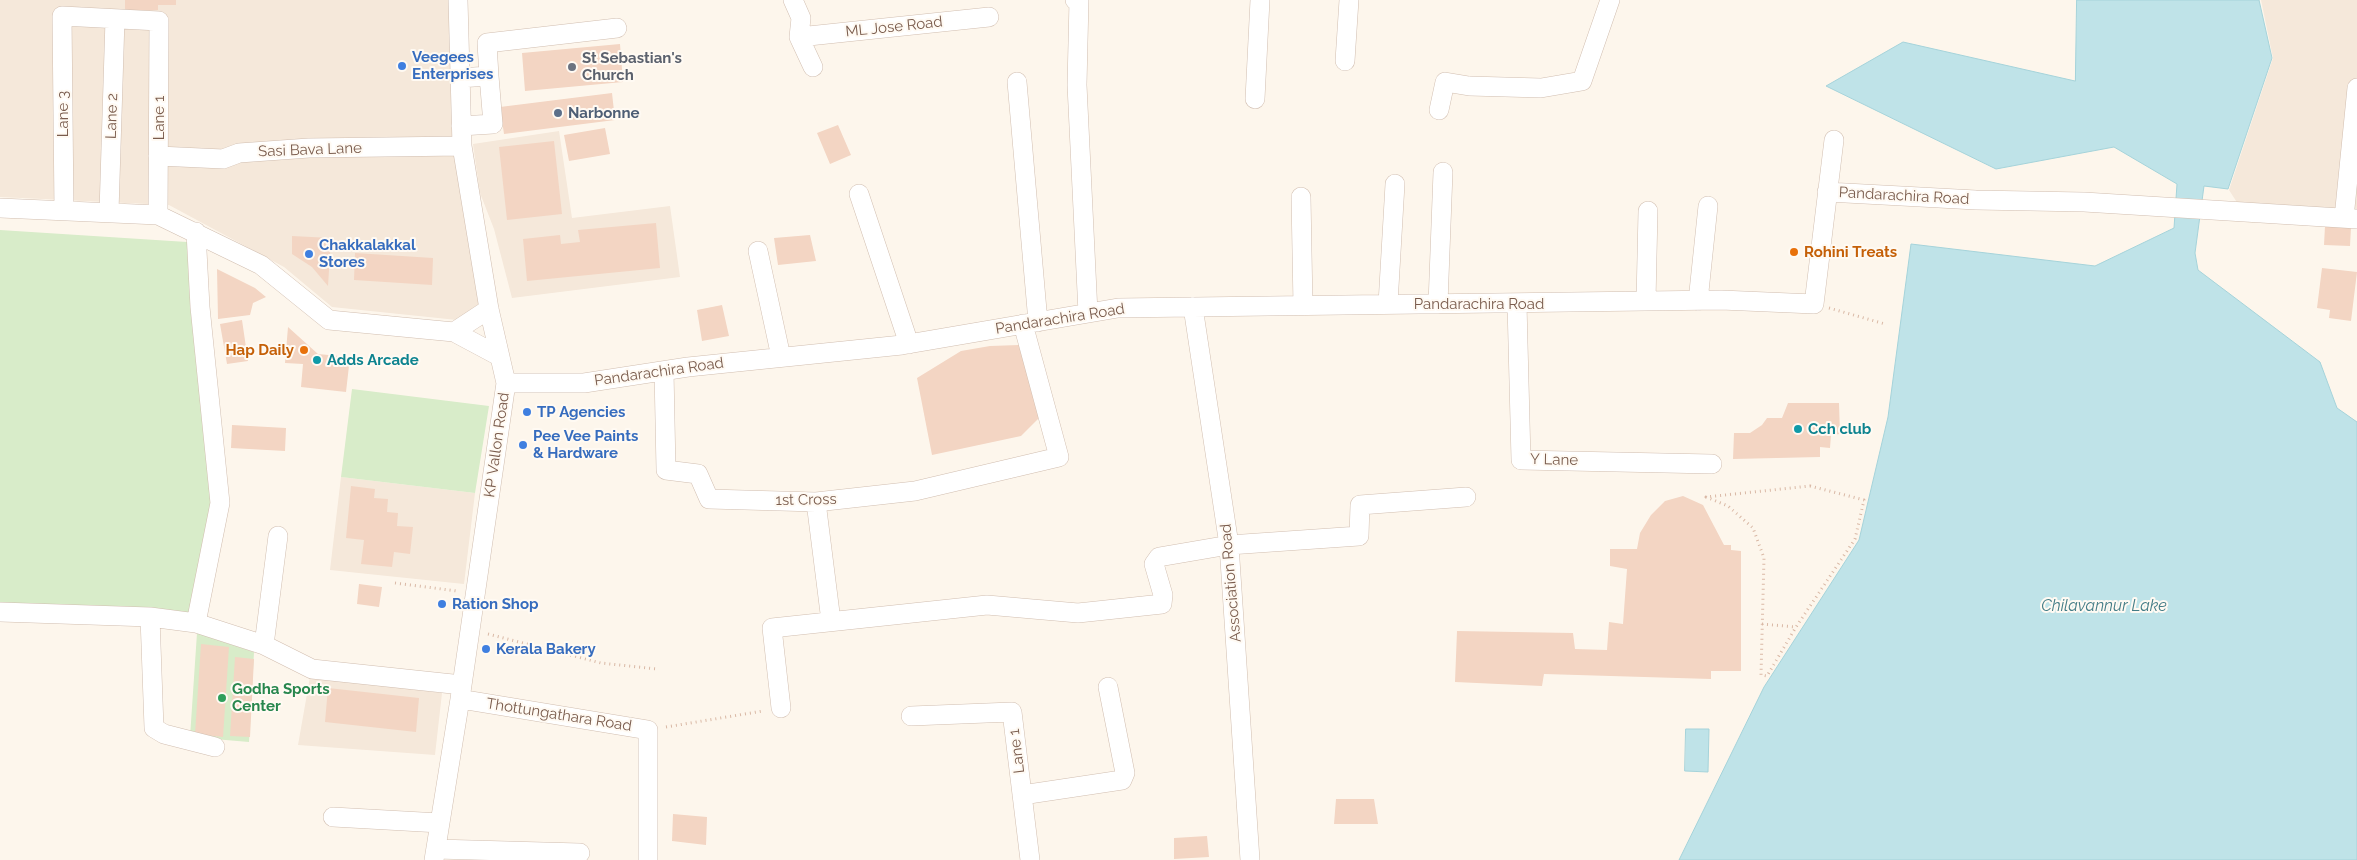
<!DOCTYPE html>
<html>
<head>
<meta charset="utf-8">
<style>
  body { margin:0 }
  canvas { display:block; background:#fdf6ec }
</style>
</head>
<body>
<canvas width="2357" height="860"></canvas>
<script>
const g = document.querySelector('canvas').getContext('2d');
g.lineJoin = 'round';
function paint(path, color) { g.fillStyle = color; g.fill(path, 'evenodd'); }
function stroke(path, color, width, dash) { g.strokeStyle = color; g.lineWidth = width; g.lineCap = dash ? 'butt' : 'round'; g.setLineDash(dash || []); g.stroke(path); }
function write(font, color, halo, rows, align = 'center') {
  g.font = font + ' Raleway,sans-serif'; g.lineWidth = 4; g.setLineDash([]); g.textBaseline = 'middle'; g.strokeStyle = halo; g.fillStyle = color; for (const [text, x, y, turn = 0] of rows) {
    g.save(); g.translate(x, y); g.rotate((+turn || 0) * Math.PI / 180); g.textAlign = isNaN(turn) ? turn : align; if (halo) g.strokeText(text, 0, 0); g.fillText(text, 0, 0); g.restore();
  }
}
paint(new Path2D(`
  M0 0H453L480 303 457 320 332 307 284 267 169 205 0 197Z
  M2261 0H2357V214L2238 204 2229 190 2273 58Z
  M559 131 572 218 670 206 680 277 512 298 494 229 480 193 473 144Z
  M341 477 475 493 464 584 330 570Z
  M310 677 442 693 435 755 298 745Z`), '#f5e8da');
paint(new Path2D(`
  M0 230 187 242 212 503 191 615 0 603Z
  M352 389 489 406 475 493 341 477Z
  M197 633 254 652 249 742 190 737Z`), '#d8ecc9');
const water = new Path2D(`
  M2077 0H2259L2272 58 2228 189 2204 186 2195 253 2198 270 2320 362 2337 408 2357 422V860H1679L1764 687 1859 540 1888 417 1911 244 2095 266 2174 228 2177 184 2114 147 1996 169 1826 86 1903 42 2075 81Z
  M1686 729H1709L1708 772 1685 771Z`);
paint(water, '#bfe3e8');
stroke(water, '#a5d3da', 1);
paint(new Path2D(`
  M125 0H176V5H158V10L125 11Z
  M620 44 623 82 525 91 522 53Z
  M612 93 615 120 504 134 500 107Z
  M838 125 851 155 830 164 817 133Z
  M605 128 610 154 569 161 564 135Z
  M554 141 562 214 507 220 499 147Z
  M656 223 660 268 527 281 523 239 560 235 561 244 580 242 578 230Z
  M2325 226 2351 227 2350 246 2324 245Z
  M810 235 816 261 778 265 774 238Z
  M292 236 331 238 328 286 312 267 292 254Z
  M355 253 433 258 432 285 354 280Z
  M2322 268 2357 272 2351 321 2329 318 2330 310 2317 308Z
  M217 269 255 288 266 297 253 303 250 315 218 319Z
  M722 305 729 336 702 341 697 310Z
  M242 320 248 361 227 364 220 324Z
  M288 327 318 354 350 357 346 392 301 387 303 364 285 363Z
  M1019 345 1040 417 1021 436 932 455 917 378 961 351 990 346Z
  M1788 403H1839L1840 434 1831 435 1830 448 1820 447V457L1733 459 1734 433H1750L1762 425 1767 418H1782Z
  M232 425 286 428 285 451 231 448Z
  M351 486 375 489 374 498 388 499 387 512 398 513 397 526 413 527 410 554 394 552 392 567 361 564 364 540 346 538Z
  M1683 496 1703 505 1724 545H1731V550L1741 551V671H1711V679L1544 674 1542 686 1455 682 1457 631 1573 633 1575 649 1607 650 1609 622 1623 624 1627 569 1610 566V549H1637L1640 533 1651 515 1665 501Z
  M359 584 382 587 379 607 357 604Z
  M201 644 229 647 223 737 195 734Z
  M235 657 254 659 250 737 230 736Z
  M328 688 419 698 416 732 325 722Z
  M1336 799H1374L1378 824H1334Z
  M673 814 707 817 706 845 672 841Z
  M1207 836 1209 857 1174 859V838Z`), '#f3d5c3');
const minor = new Path2D(`
  M793 0 801 18 799 37 813 67
  M1075 0H1079L1077 85 1088 313
  M799 37 989 17
  M1345 61 1349 0
  M459 78 489 76 487 43 617 28
  M1017 82 1038 322
  M1255 99 1260 0
  M1439 110 1445 82 1469 86 1541 88 1582 81 1610 0
  M461 126 493 124 489 76
  M158 156 223 159 239 153 309 148 462 146
  M1827 192 1976 200 2084 202 2357 219
  M859 194 909 344
  M1301 197 1303 306
  M0 208 158 215 261 265 329 320 454 332 499 356
  M64 211 62 16 159 21 158 215
  M109 212 115 19
  M2344 218 2357 88
  M758 251 781 357
  M1646 301 1648 211
  M1698 301 1708 206
  M1388 304 1395 184
  M1438 304 1443 172
  M1517 304 1521 460 1712 464
  M1193 307 1229 545 1250 860
  M454 332 489 309
  M664 371 666 470 698 474 709 499 816 502 915 491 1059 457 1023 324
  M506 383H584L688 367 902 345 1118 308 1721 300 1814 304 1834 140
  M816 502 831 621
  M0 612 150 617 196 623 264 645 312 669 462 685
  M150 617 154 728 164 734 215 747
  M196 623 220 503 200 307 196 232
  M264 645 278 536
  M460 699 648 730V860
  M781 708 772 628 987 605 1078 613 1162 604 1163 595 1154 564 1159 557 1229 545 1359 536 1360 505 1466 497
  M911 716 1012 712 1030 860
  M1022 795 1122 780 1125 773 1108 687
  M333 817 440 823
  M436 849 580 853
  M434 860 460 699 506 383 489 309 462 146 458 0`);
stroke(minor, '#d1beb0', 20);
stroke(new Path2D(`
  M1829 308 1885 324
  M1810 486 1864 500 1855 539 1796 627 1767 676 1761 675 1764 558 1753 528 1728 506 1706 497Z
  M395 583 457 591
  M1762 624 1796 627
  M488 634 601 663 657 669
  M666 727 763 711`), '#d9b8a5', 3, [1, 4]);
stroke(minor, '#fff', 19);
for (const [x, y, r, color] of [
  [402,66,5,"#3f7fe0"],
  [572,67,5,"#6b7280"],
  [558,113,5,"#5c6f8a"],
  [1794,252,5,"#e8710a"],
  [309,254,5,"#3f7fe0"],
  [304,350,5,"#e8710a"],
  [317,360,5,"#0f9aa8"],
  [527,412,5,"#3f7fe0"],
  [1798,429,5,"#0f9aa8"],
  [523,445,5,"#3f7fe0"],
  [442,604,5,"#3f7fe0"],
  [486,649,5,"#3f7fe0"],
  [222,698,5,"#2e9e5b"]
]) { const dot = new Path2D(); dot.arc(x, y, r, 0, 2 * Math.PI); g.fillStyle = color; g.fill(dot); stroke(dot, '#fffaf3', 2); }
write('15px', '#7a5c4d', '#fffaf3', [
  ["ML Jose Road",894,27,-6],
  ["Lane 3",63,114,-90],
  ["Lane 2",112,116,-88],
  ["Lane 1",159,118,-90],
  ["Sasi Bava Lane",310,150,-2],
  ["Pandarachira Road",1904,196,3],
  ["Pandarachira Road",1479,304],
  ["Pandarachira Road",1060,319,-9],
  ["Pandarachira Road",659,372,-8],
  ["KP Vallon Road",497,445,-82],
  ["Y Lane",1554,460,1],
  ["1st Cross",806,500,-1],
  ["Association Road",1231,583,-95],
  ["Thottungathara Road",559,715,9],
  ["Lane 1",1017,751,-97]
]);
write('bold 15px', '#366cbe', '#fffaf3', [
  ["Veegees",412,57],
  ["Enterprises",412,74],
  ["Chakkalakkal",319,245],
  ["Stores",319,262],
  ["TP Agencies",537,412],
  ["Pee Vee Paints",533,436],
  ["& Hardware",533,453],
  ["Ration Shop",452,604],
  ["Kerala Bakery",496,649]
], 'left');
write('bold 15px', '#5b616d', '#fffaf3', [
  ["St Sebastian's",582,58],
  ["Church",582,75]
], 'left');
write('bold 15px', '#4e5e75', '#fffaf3', [
  ["Narbonne",568,113]
], 'left');
write('bold 15px', '#c56008', '#fffaf3', [
  ["Rohini Treats",1804,252],
  ["Hap Daily",294,350,"right"]
], 'left');
write('bold 15px', '#0d838f', '#fffaf3', [
  ["Adds Arcade",327,360],
  ["Cch club",1808,429]
], 'left');
write('bold 15px', '#27864d', '#fffaf3', [
  ["Godha Sports",232,689],
  ["Center",232,706]
], 'left');
write('italic 16px', '#437c86', '#fffaf3', [
  ["Chilavannur Lake",2104,606]
]);
</script>
</body>
</html>
